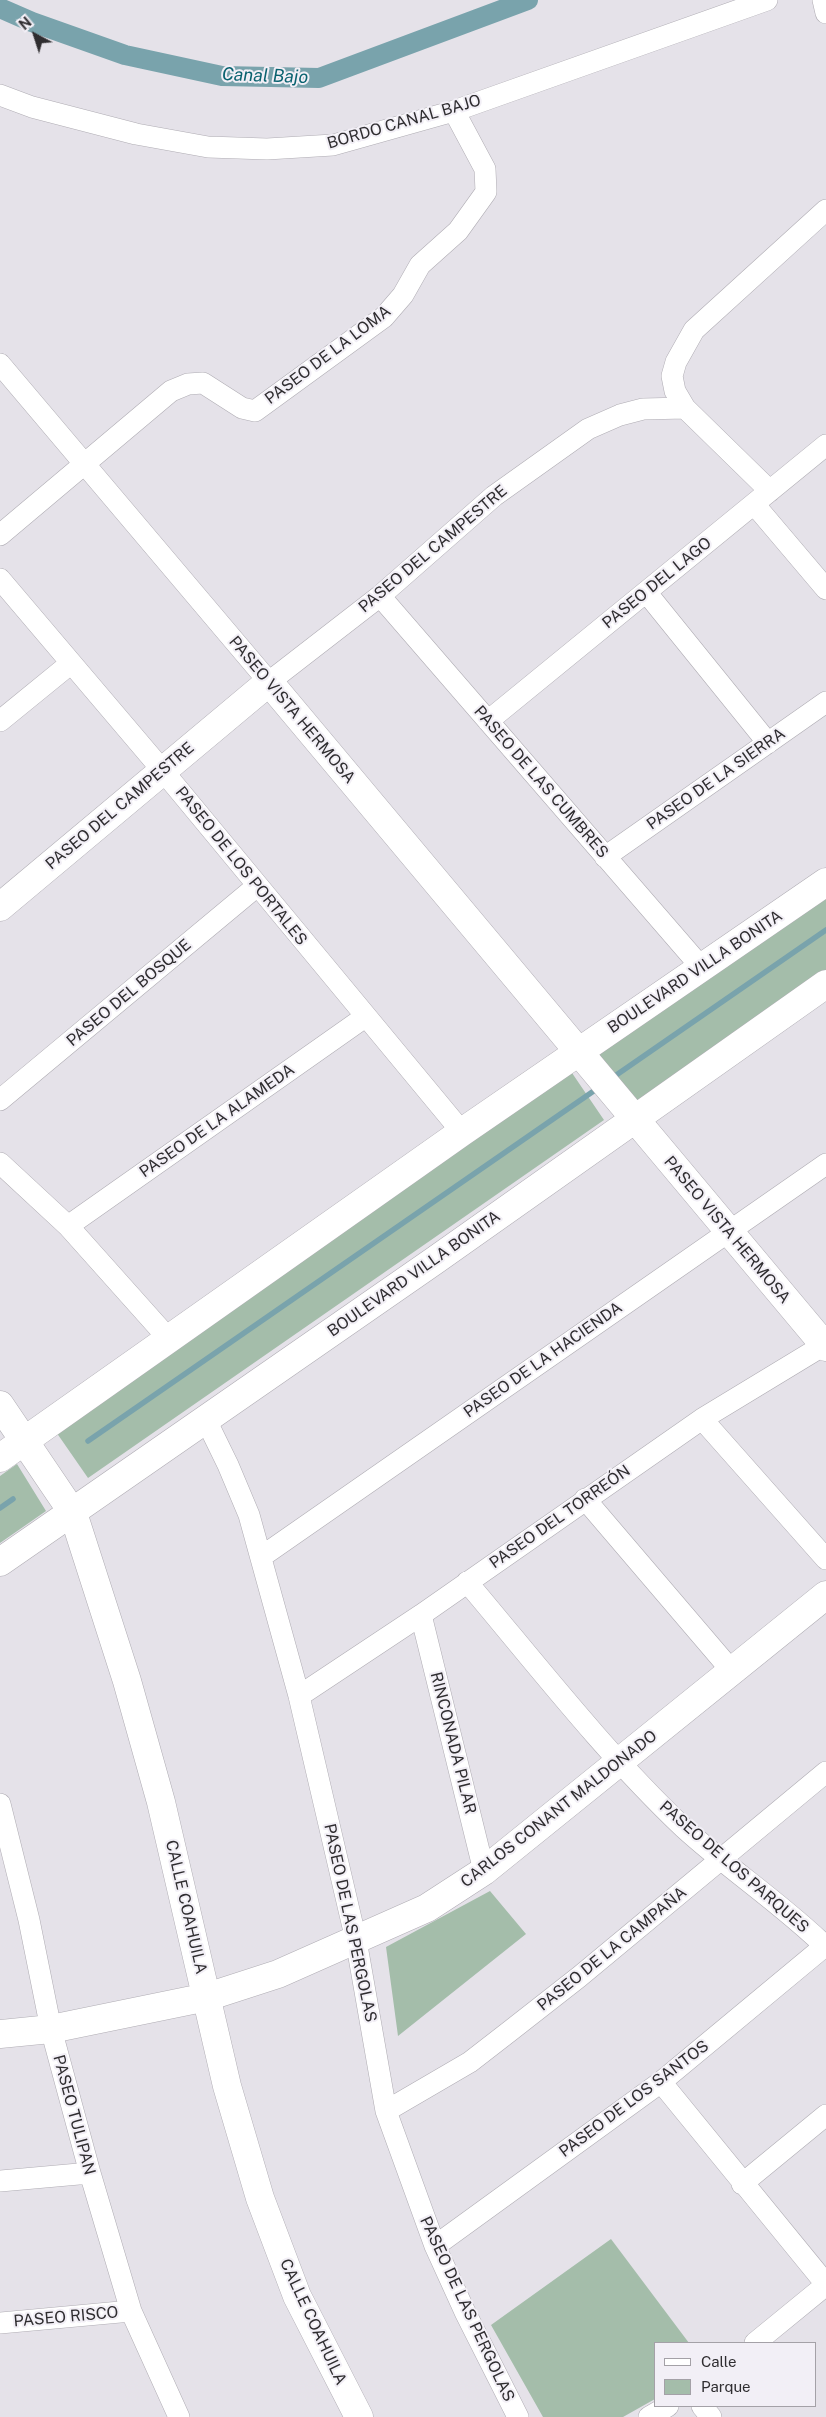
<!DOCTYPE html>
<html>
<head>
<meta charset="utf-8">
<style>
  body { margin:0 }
  #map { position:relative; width:826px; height:2417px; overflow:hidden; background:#e5e2e9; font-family:"Public Sans",sans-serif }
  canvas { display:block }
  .legend { position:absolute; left:654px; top:2342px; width:162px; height:65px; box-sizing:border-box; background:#f2eff6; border:1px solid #a4a1a7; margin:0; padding:6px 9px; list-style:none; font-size:15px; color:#2f2d30 }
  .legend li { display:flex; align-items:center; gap:10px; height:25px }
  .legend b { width:25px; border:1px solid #a4a1a7 }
  .north { position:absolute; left:10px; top:10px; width:50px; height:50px; -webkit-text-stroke:4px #f2eff6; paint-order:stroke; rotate:320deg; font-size:14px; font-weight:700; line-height:20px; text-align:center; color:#2f2d30 }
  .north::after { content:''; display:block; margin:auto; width:18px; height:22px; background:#2f2d30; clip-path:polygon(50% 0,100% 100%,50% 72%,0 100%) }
</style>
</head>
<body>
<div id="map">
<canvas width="826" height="2417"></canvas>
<ul class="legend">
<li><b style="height:6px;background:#fff"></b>Calle</li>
<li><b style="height:14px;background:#a4bdaa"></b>Parque</li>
</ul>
<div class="north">N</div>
</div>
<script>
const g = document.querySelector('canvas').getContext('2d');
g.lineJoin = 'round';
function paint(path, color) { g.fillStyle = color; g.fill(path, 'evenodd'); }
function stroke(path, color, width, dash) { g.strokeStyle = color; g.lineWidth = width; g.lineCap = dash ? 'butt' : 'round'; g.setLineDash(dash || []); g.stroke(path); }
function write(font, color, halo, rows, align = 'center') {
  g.font = font + ' "Public Sans",sans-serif'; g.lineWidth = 4; g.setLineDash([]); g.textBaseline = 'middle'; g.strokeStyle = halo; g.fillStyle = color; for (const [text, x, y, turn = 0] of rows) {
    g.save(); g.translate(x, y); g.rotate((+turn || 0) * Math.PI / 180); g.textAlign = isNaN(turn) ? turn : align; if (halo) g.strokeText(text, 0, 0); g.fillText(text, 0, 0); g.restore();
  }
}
paint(new Path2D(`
  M826 892V970L638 1101 594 1052Z
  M570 1070 604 1120 88 1478 54 1429Z
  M17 1464 46 1511 0 1543V1476Z
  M490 1891 526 1934 398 2036 386 1947Z
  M611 2239 689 2343H655V2399L623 2417H543L491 2325Z`), '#a4bdaa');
stroke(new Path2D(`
  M612 1078 826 930
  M88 1441 598 1088
  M0 1508 13 1499`), '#79a3ac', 5.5);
stroke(new Path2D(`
  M0 8 32 22 125 55 222 76 319 78 528 0`), '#79a3ac', 20);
const street = new Path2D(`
  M823 0 826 13
  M0 95 32 107 136 134 208 147 267 149 333 145 454 111 767 0
  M0 364 269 682 380 596 494 496 588 429 620 415 643 409 685 408
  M770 491 685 408 675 391 672 376 676 362 694 330 826 210
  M754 504 826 589
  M0 535 171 391 188 384 203 383 242 408 255 411 384 317 403 295 420 265 458 231 486 192 485 169 454 111
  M0 579 163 771 462 1132
  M646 592 768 743
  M380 596 702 968
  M0 721 70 664
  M488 721 826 445
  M605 857 826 702
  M0 1100 257 886
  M0 1163 68 1226 168 1338
  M68 1226 365 1017
  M702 1419 826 1559
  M206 1420 228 1465 249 1515 299 1696 356 1940 386 2111 435 2246 465 2312 518 2417
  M585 1499 731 1670
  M261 1557 826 1164
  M467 1582C537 1665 605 1753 684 1828 730 1870 782 1904 826 1947
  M421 1615 484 1871
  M299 1696 421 1615 702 1419 824 1345
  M0 1804 29 1920 51 2029 90 2173 131 2311 179 2417
  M661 2082 826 2284
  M386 2111 470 2062 510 2031 579 1977 826 1772
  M0 2181 90 2173
  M742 2184 826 2115
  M435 2246 661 2082 826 1945
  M0 2323 131 2311
  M755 2343 826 2285
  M702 2406 711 2417
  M649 2417 668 2406`);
const secondary = new Path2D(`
  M0 907 269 682 826 1347
  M0 1405 73 1513 127 1681 161 1802 227 2086 260 2198 297 2296 359 2417
  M0 1458 462 1132 826 882
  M0 1562 434 1261 826 984
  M0 2034 51 2029 207 1997 278 1974 427 1908 484 1871 826 1595`);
stroke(street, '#afacb3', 22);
stroke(secondary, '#afacb3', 29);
stroke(street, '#fff', 21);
stroke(secondary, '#fff', 28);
write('16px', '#2f2d30', '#f2eff6', [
  ["BORDO CANAL BAJO",404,122,-16],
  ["PASEO DE LA LOMA",328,355,-37],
  ["PASEO DEL CAMPESTRE",433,549,-40],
  ["PASEO DEL LAGO",657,583,-39],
  ["PASEO VISTA HERMOSA",292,710,50],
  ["PASEO DE LA SIERRA",716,779,-35],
  ["PASEO DE LAS CUMBRES",541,782,49],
  ["PASEO DEL CAMPESTRE",120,806,-40],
  ["PASEO DE LOS PORTALES",241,866,51],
  ["BOULEVARD VILLA BONITA",695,972,-34],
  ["PASEO DEL BOSQUE",129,993,-40],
  ["PASEO DE LA ALAMEDA",217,1121,-35],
  ["PASEO VISTA HERMOSA",727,1230,50],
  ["BOULEVARD VILLA BONITA",414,1274,-35],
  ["PASEO DE LA HACIENDA",543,1360,-35],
  ["PASEO DEL TORREÓN",560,1517,-35],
  ["RINCONADA PILAR",453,1743,76],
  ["CARLOS CONANT MALDONADO",559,1809,-38],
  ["PASEO DE LOS PARQUES",734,1867,41],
  ["CALLE COAHUILA",186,1907,77],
  ["PASEO DE LAS PERGOLAS",350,1923,78],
  ["PASEO DE LA CAMPAÑA",612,1949,-39],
  ["PASEO DE LOS SANTOS",634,2099,-37],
  ["PASEO TULIPAN",74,2115,75],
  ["PASEO DE LAS PERGOLAS",467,2309,65],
  ["PASEO RISCO",66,2317,-5],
  ["CALLE COAHUILA",313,2322,65]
]);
write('italic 18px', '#09626f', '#f2eff6', [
  ["Canal Bajo",265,76,2]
]);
</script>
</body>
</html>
